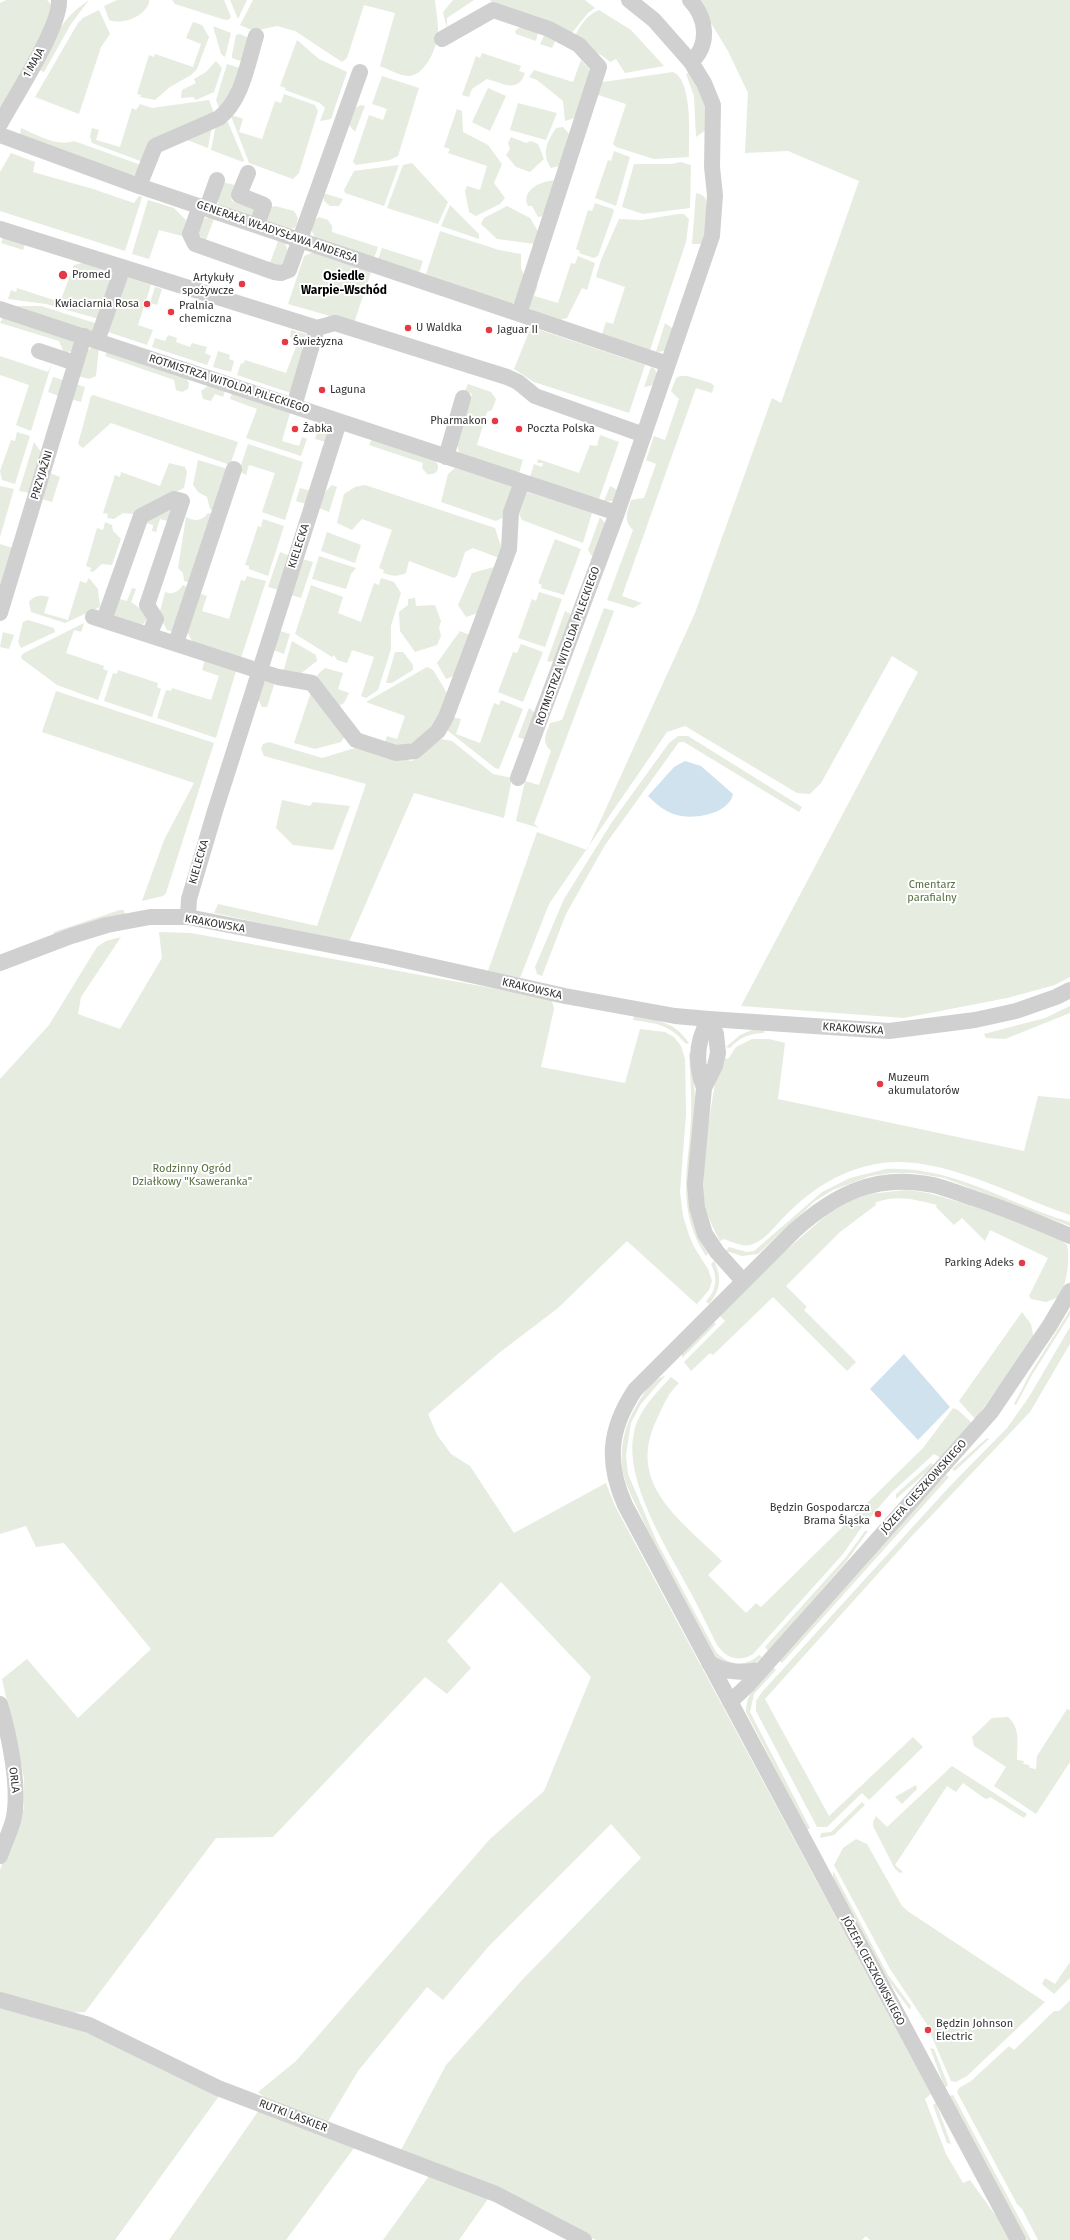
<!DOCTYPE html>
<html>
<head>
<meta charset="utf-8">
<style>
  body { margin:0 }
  canvas { display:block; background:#fff }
</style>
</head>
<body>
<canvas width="1070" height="2240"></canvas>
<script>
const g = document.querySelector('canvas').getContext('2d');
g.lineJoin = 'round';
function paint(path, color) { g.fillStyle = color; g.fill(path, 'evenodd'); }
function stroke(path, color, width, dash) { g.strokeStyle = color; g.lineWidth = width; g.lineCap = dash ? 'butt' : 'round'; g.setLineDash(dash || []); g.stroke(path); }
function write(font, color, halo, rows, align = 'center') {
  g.font = font + ' "Fira Sans",sans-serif'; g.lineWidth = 4; g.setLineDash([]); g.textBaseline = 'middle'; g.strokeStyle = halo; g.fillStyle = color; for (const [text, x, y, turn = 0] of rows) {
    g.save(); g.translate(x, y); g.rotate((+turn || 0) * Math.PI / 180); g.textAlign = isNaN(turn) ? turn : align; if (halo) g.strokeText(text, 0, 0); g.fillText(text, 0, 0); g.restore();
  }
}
paint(new Path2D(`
  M6 0H47L52 5C41 43 19 76 0 109V3Z
  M89 0 71 24 44 72 39 70C54 39 59 20 89 0Z
  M117 0H149V3C144 17 122 25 109 20L104 6Z
  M172 0H224L231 17 228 20 222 19 175 4Z
  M230 0H247L238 19Z
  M253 0H435C436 10 438 21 438 31 438 46 426 74 410 76 402 77 388 69 380 66L395 13 364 5 347 58 342 62 295 31 277 26 254 31 240 25Z
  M453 0H474L447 18V29L443 12Z
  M490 0H585L595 8 588 13 571 34 494 4Z
  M697 0H1070V977L1055 985 1007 998 904 1018 741 1006 918 672 892 656 821 783 810 794 797 793 685 726 667 732 549 904 520 978 488 971 537 832 587 850 695 613 772 398 781 403 859 181 788 151 745 153 748 93 728 51Z
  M99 10 110 34 101 47 79 114 35 97 78 23 83 18Z
  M599 10 631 30 664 66 625 73 616 59 610 62C599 52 587 48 575 39 576 29 589 13 599 10Z
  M193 22 202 25 209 37 197 69 191 75 170 87 155 100 140 97 141 95 137 94 149 55 154 57 155 54 193 67 201 44 186 38Z
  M213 26 231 33 225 57 221 54Z
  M520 27 538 32 536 41 516 34 515 31Z
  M240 34 251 39 243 62 232 58V55L236 35Z
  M545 34 556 39 552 48 540 44Z
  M297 40 319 59 347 72 331 119 320 121 325 108 320 103 285 90 286 88 280 86Z
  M482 53 521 66 519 71 525 73C518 94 503 83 487 79L472 89 469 97 462 95 476 56 480 58Z
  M581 60 589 69 590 76 575 118 565 121 563 101 537 80 529 77 534 70 573 82Z
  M216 61 222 68 214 92 196 100 193 97 181 98 182 90 196 83 194 79 206 72Z
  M227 64 240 68 221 113 216 100Z
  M673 72C693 80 689 139 689 157L654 159 616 147 613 144 626 104 592 93 596 83Z
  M689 72 693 75 707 108 706 130 696 137 694 96 686 74Z
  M382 76 419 88 398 156 390 160 356 165 353 162 369 115 383 120 387 109 372 104Z
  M488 88 506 96 490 131 472 122Z
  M284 94 315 105 318 111 299 173 293 179 249 163 231 116 232 115 243 119 239 132 262 139 275 101 281 103Z
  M209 100 215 116 143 162 92 143 90 137 92 128 99 130 96 140 120 147 132 108 136 110 140 104 152 108Z
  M518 103 557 113 546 140 510 130Z
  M361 105 365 106 355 132 349 125 353 109Z
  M457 109 462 111 463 132 488 145 502 164 494 183 505 198 500 204 476 216 469 212 465 191 467 186 480 190 487 166 448 153 450 149 444 147Z
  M227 120 244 160 243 162 211 150 216 124Z
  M212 126 208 148 187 140Z
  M563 127 570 135 560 166 551 168C541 153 547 142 556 128Z
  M21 128C37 135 57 147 74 141L141 165 134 175 130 176 20 135Z
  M511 137 526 143 531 141 538 144 544 159 530 172 516 167 506 155 510 149 508 143Z
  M614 151 630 157 616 206 595 198 608 160 611 161Z
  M11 153 35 162 33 172 93 189 134 203 139 196 142 197 125 251 0 211V172Z
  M681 162 691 165 690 208 643 214 622 207 634 164H671Z
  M412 163 448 202 438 224 387 208 403 165Z
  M399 165 384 206 345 193 344 190 354 171Z
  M557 180 543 216 538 217 532 206H528C520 189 544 180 557 180Z
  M223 182 234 185 231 197 232 201 256 209 252 217 219 206 218 201Z
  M323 193 343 199 339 206H330L324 201Z
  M696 193C700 194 703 195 705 198 709 205 706 236 703 244H692Z
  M148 200 174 208 186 220 182 236 159 230 149 259 132 254Z
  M595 203 613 209 614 211 598 256 594 258 579 253 580 251 576 249 588 210 592 211Z
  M450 205 479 234V239L441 226Z
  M275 206 294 211 298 218 296 227 290 229 267 221 271 207Z
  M507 206 530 218 539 233 535 244 497 239 481 224 484 218Z
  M678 214H684L689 219 686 242 650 350 602 334 606 322 613 324 625 287 596 277 601 260 619 219 642 220Z
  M209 217 214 219 206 240 198 235C198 227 200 219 209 217Z
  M319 217 328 220 332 226V232L378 247 374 258 316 238C309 230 311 222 319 217Z
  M440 231 499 250 521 254V269L525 276 515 303H510L426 274Z
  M4 235 26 241 23 250 1 243Z
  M278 241 285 243 288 251 284 263 279 265 270 263Z
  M382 248 423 261 419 273 378 259Z
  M313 252 371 272 354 323 288 304 304 256Z
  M578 256 595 263 587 290 582 288 567 318 560 320 531 310 529 308 533 284 538 285 534 296 558 303 571 263 575 264Z
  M91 261 109 268 114 277 99 319 46 304 8 299 11 290 16 292 17 288 60 302 74 265Z
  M126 277 151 285 138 325 153 330 147 345 105 331Z
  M155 287 162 289 157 305 150 303Z
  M13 306H41L98 324 92 333Z
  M3 317 72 340 74 343 72 351 64 353 59 341 0 323Z
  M665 323 672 328 674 333 665 351 656 352Z
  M531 327 645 365 629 413 534 382 514 369Z
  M291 330 306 334 304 342 290 337Z
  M168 335 177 338 176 342 190 347 192 343 207 347 205 353 211 356 207 365 152 347 155 338 165 341Z
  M297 344 302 346 304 359 291 393 237 375 241 363 243 364 245 360 286 373Z
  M92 347 99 348 96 376 89 379 78 376 87 351Z
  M107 351 186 378 189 383 188 389 182 392 176 390 174 380 105 356Z
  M218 351 230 355 229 359 234 361 231 372 213 367Z
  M0 356 48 372 52 363 31 431 16 425 29 385 0 375Z
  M651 367 654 368 658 375 654 385 644 387Z
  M680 376H687L711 383 714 386 712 393 696 388 622 596 642 603 633 608 607 600 633 530C623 520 627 513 631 500L644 498 656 464 646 460 654 436 665 440 679 399 671 391 676 378Z
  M53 377 63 380 59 396 48 392Z
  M76 384 85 387 81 402 71 399Z
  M468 384 491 392 496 399 492 410 487 412 477 445 523 460 519 473 459 453 457 443 472 394 465 391Z
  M208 386 225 391 223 397 215 394 211 401 203 399 201 391Z
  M232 393 290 413 282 441 299 446 302 437 307 439 301 456 246 438 257 409 230 399Z
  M93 395 238 442 230 465 111 423 83 448 78 444 91 396Z
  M320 423C328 427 327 434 326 442L315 439Z
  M17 432 30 436 15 484 2 480 0 471 11 440 15 441Z
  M600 435 619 442 599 499 530 477 534 464 542 467 543 463H537L538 459 579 473 590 445 597 446Z
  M372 439 435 460 438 465C439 473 433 475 427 474L422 468 423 463 369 445Z
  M34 442 41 452 30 493 19 491Z
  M248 444 303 462 285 520 262 512 275 473 249 465 246 475 239 471Z
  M198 460 228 469 215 511 210 509 207 497 198 492 193 485Z
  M169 463 185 467 187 472 184 488 133 514 123 513 114 519 107 518 108 514 103 513 115 475 120 477 121 472 160 486Z
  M455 468 514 486 504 517 496 521 441 502 448 474Z
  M50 473 60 477 52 502 42 499Z
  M332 485 337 487 329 512 319 508 324 493Z
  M365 485 495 528 502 549 499 558 473 548 465 552 457 576 454 578 409 561 406 573C397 577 392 576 383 573L384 570 379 568 392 530 362 519 352 530 337 523 344 494 355 487Z
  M0 486 14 489 0 537Z
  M610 486 619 491 613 501H604Z
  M300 488 311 491 306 504 296 501Z
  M527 492 592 513 583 543 522 520 518 512Z
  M173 506 171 522 160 519 156 532 152 531 153 525 143 522Z
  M208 513 215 515 190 583 184 581 183 573 178 568 186 517C195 521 201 522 208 513Z
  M600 517 606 524 594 556 591 555 588 550Z
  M263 519 284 526 268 576 249 569V566L245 565 258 526 261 527Z
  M105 522 112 525 113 531 121 539 112 565 102 564 93 572 90 571 91 568 86 566 97 528 103 530Z
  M327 532 361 545 355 563 321 551Z
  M555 539 581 549 564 595 541 588 542 585 538 583Z
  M0 544 13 548 0 589Z
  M280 552 290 556 279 590 268 587Z
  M319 556 356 568 351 574 346 589 312 579Z
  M302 559 313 562 301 598 291 595Z
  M494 567 478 613 466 617 458 605 472 573Z
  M247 576 266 581 241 658 195 646 187 632 197 598 201 594 207 596 202 611 229 619 241 580 245 581Z
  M89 578 98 589 100 607 65 623 31 612 29 602C35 595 41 595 49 597L44 613 68 620 80 581 86 583Z
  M381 578 394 582 401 593 391 626V649L378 690 366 698 361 696 374 657 352 650 347 663 337 660 334 655 332 657 295 634 311 585 343 597 338 613 361 622 374 583 379 585Z
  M183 585 189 588 174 632 167 630 159 615 165 592C173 595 178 592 183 585Z
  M132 588 136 589 131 602 151 616 142 625 115 618 112 614 116 598 127 601Z
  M539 592 562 599 545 647 518 638 532 599 536 601Z
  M415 598 416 606 435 605 441 621 439 628 441 636 437 645 415 652 400 631 399 612 408 605V599Z
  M604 608 614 611 534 824 539 828 516 821 525 781 539 785 551 751C541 742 546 734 550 723L562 720Z
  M565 611 572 615 556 660 549 662 547 661Z
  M28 620 54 628 55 632 21 648 18 642 23 622Z
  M84 623 81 632 74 630 66 653 104 666 103 669 108 671 98 700 57 685 22 659 21 656 24 653Z
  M280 631 290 634 284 654 273 650Z
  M460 631 470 635 454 676 446 679 437 663Z
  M3 632 14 635 9 649 0 647Z
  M292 641 316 655 317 661 300 674 283 672Z
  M521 644 543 652 523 702 498 692 513 652 517 653Z
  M395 652H403L413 665V670L392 683H386Z
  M205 660 236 671 216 738 157 718 166 690 171 691 172 688 211 700 219 676 202 670Z
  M427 667 433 670 447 693 437 721 414 743 391 747 385 742 387 736 397 739 405 716 366 702Z
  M325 668 343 673 338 689 349 693 344 703 337 707 316 679 318 674Z
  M118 670 158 683 157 687 161 689 152 717 104 701 113 673 117 674Z
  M266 681 275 682 267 707H262L258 699 263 684Z
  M56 691 214 743 166 893 163 896 142 901 164 840 194 783 42 732Z
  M311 692 345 736 341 742 315 749 294 743Z
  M501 700 523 709 499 769 495 768 447 730 452 717 461 719 456 734 480 743 494 703 499 705Z
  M529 708 535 713 526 740 518 737Z
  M678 736H688L802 807 799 812 684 742H679L605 845 566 914 542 976 537 974 535 967 564 899 612 822 669 743Z
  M441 739 452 741 493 774 512 778 504 818 414 793 349 942 214 913 218 904 317 926 366 784 264 756 261 749 263 744 269 742 322 758 355 748 412 761Z
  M282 800 310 806 313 802 350 806 333 850 293 845 276 828Z
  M120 910H124L125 914 53 936 54 932Z
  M159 932 191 933 546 998 552 1001 554 1009 541 1067 625 1083 640 1029 665 1032 674 1037 681 1046 685 1059 686 1114 680 1192 683 1216 689 1235 694 1247 708 1269 712 1281 709 1290 697 1304 703 1310 627 1241 558 1308 499 1353 428 1414 437 1435 451 1454 470 1466 514 1533 606 1483 615 1506 931 2094 925 2099 946 2154 963 2183 970 2180 996 2216 1009 2240H870L866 2236 862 2240H596L524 2202 401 2150 446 2065 523 1979 641 1858 611 1824 489 1946 443 2000 427 1987 358 2071 327 2123 265 2098 258 2092 296 2061 490 1839 544 1791 591 1677 501 1582 447 1641 471 1668 447 1694 425 1677 273 1837 216 1838 85 2012 64 2013 0 1993V1870L24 1808V1778L2 1679 27 1659 78 1718 151 1649 64 1543 36 1547 26 1526 0 1534V1079L49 1025 97 947 106 941 121 937 81 997 78 1014 120 1029 162 958Z
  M1070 1006V1013L1005 1039 986 1038 984 1034 1045 1018Z
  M634 1016C658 1021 674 1021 689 1043L686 1044C669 1024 658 1024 633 1020Z
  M754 1029 765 1030 764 1033C748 1034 740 1037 730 1048L726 1047 740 1035Z
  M752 1039H769L785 1043 778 1099 1024 1151 1038 1096 1070 1099V1215C1013 1196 942 1155 882 1163 843 1169 814 1187 787 1214 777 1223 767 1239 753 1244 745 1248 732 1242 724 1239L720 1241C714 1230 708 1218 705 1205 698 1165 714 1098 719 1056L728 1059 736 1047Z
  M692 1052 695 1097 690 1172 700 1241 708 1254 706 1256C675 1209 689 1168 691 1117 692 1095 690 1074 689 1053Z
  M886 1169C954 1166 1007 1204 1070 1222V1226L944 1178 914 1173H892L870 1176 833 1190 815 1201 758 1254 742 1256 726 1251 729 1247 747 1252 754 1251 822 1192 850 1178Z
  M905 1190C915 1191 925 1192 935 1195 955 1200 1058 1233 1067 1245 1070 1261 1067 1283 1059 1297L1046 1302 1031 1299 1029 1296 1048 1258 990 1230 985 1241 962 1218 954 1225 936 1207 937 1205C916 1200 896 1194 875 1203L876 1205 840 1232 786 1286 807 1307 804 1310 856 1362 847 1371 773 1297 713 1355 710 1353 691 1371 684 1362 725 1321 719 1315 776 1259 830 1212 854 1199 870 1194Z
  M714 1261C722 1277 721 1290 709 1304L706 1301C717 1290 718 1277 711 1264Z
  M1070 1310V1315L1032 1375 1016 1405 1014 1404 1031 1372Z
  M1022 1312 1031 1324 1034 1339 975 1419 959 1401Z
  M713 1321 716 1324 682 1358V1353Z
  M1070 1327V1344L1030 1412 911 1537 765 1699 829 1816 913 1737 923 1747 869 1800 862 1793 827 1827H817L756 1711V1701L762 1692 951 1485 1007 1428 1029 1397Z
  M665 1376 641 1404 631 1423 626 1455 628 1474 657 1542 716 1652C728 1665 745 1668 759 1655L762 1657 754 1664 728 1666 714 1657C689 1610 662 1563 640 1514 633 1499 624 1483 622 1466 620 1443 626 1422 638 1403 644 1393 654 1378 665 1376Z
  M671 1377 679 1383C668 1393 663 1406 657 1419 625 1484 681 1520 722 1561L708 1575 746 1613 756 1603 761 1607 923 1448 953 1408 958 1410 972 1423 941 1458 934 1454 892 1492 861 1528 843 1554 753 1654C739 1663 726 1658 717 1645 708 1627 700 1610 691 1593 668 1550 623 1481 634 1432 639 1410 656 1393 671 1377Z
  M987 1438 989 1439 955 1471 952 1469Z
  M931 1463 934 1465 931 1468 896 1499V1494Z
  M946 1475 949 1477 782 1663 778 1660Z
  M865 1531H868L846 1562 768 1651 765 1647 846 1557Z
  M773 1667 776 1670 754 1694 750 1712 810 1828 807 1830 746 1712C746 1692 760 1681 773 1667Z
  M1067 1709 1070 1710V1762L1036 1814 994 1786 1006 1767 974 1746 972 1737 992 1718 1008 1717C1021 1729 1017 1744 1017 1760L1024 1761 1023 1764 1029 1765 1030 1768 1036 1769 1037 1756Z
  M952 1766 1027 1814 1024 1818 990 1797 987 1799 984 1798 963 1783 956 1792 947 1786 895 1865 903 1872 900 1873 895 1869 873 1826V1822L876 1816 887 1827Z
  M916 1785 917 1789 902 1804 895 1797Z
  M862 1802 865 1805 834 1835 820 1838 821 1833 831 1832Z
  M856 1839 867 1844 902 1906 909 1912 1045 2002 967 2076 956 2082 951 2081 926 2023 890 1969 834 1865 843 1848Z
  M833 1871 888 1975 911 2006 910 2010 884 1975 833 1879Z
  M1070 1962V1978L1054 1994 1042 1984 1045 1978 1055 1984Z
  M1070 2000V2240H1038L1022 2209 1017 2204 957 2092 959 2088 971 2081 1009 2046 1014 2050 1054 2011H1059Z
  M0 2005 59 2021 123 2049 219 2096 115 2240H0Z
  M930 2048 934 2049 948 2085 945 2088Z
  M953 2095 1031 2240H1027L949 2096Z
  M936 2103 951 2144 947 2143 933 2105Z
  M259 2110 357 2144 286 2240H169Z
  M429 2176 488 2199 459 2240H383Z`), '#e6ecdf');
paint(new Path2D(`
  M685 761 701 766 733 794C729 814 694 820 677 815 665 812 656 804 648 796L674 767Z
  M904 1354 950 1407 918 1440 870 1389Z`), '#cfe2ee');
stroke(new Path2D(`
  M690 0C707 18 710 45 691 62
  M442 39 493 10 549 29 579 45 599 67 519 314
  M0 124C14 98 61 26 59 0
  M0 135 139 186 668 364
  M248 173 239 195 264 205 257 225
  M139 186 155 146 219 118C242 101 248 62 256 36
  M200 206 190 234 195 244 274 272 281 273 289 270 360 72
  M207 208 217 180
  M0 229 317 328 335 323 507 377 518 382 535 396 644 435
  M0 309 617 513
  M97 341 123 267
  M39 351 75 363
  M294 406 317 328
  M446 457 463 398
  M0 613 84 336
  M93 617 278 677 312 683 356 740 396 753 415 751 438 731 446 717 509 549 511 512 522 482
  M104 620 141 516 174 499 182 501 147 605 156 619 149 635
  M176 643 234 469
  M518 778 617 513 712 236 715 195 712 167 713 105 704 83 691 62 654 20 629 0
  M188 917 189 899 215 811 339 422
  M0 963 71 936 107 925 150 917H188L386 956 565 996 675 1016 709 1019 889 1031 975 1020 1016 1011 1056 997 1070 990
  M709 1019 716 1034 718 1053 715 1066 704 1088 695 1184 697 1207 705 1234 717 1252 743 1281
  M704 1088C695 1064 696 1041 709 1019
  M709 1663C726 1673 741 1673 761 1670
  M730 1702 747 1686 991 1412 1050 1325 1070 1291
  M0 1704C9 1734 21 1790 13 1821 10 1832 4 1844 0 1856
  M0 2000 89 2025 218 2088 496 2194 584 2240
  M1018 2240 625 1505C606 1462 609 1429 635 1390L794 1231C835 1194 876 1173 933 1185 946 1188 960 1194 973 1198 1006 1209 1038 1222 1070 1236`), '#d0d0d0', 16);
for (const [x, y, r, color] of [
  [63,275,5,"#e63946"],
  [242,284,4,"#e63946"],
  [147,304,4,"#e63946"],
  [171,312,4,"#e63946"],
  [408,328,4,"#e63946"],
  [489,330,4,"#e63946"],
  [285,342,4,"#e63946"],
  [322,390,4,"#e63946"],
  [495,421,4,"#e63946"],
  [295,429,4,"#e63946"],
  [519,429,4,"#e63946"],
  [880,1084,4,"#e63946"],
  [1022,1263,4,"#e63946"],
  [878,1514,4,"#e63946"],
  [928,2030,4,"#e63946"]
]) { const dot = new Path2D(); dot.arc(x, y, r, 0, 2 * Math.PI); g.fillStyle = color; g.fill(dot); stroke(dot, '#fff', 1.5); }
write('11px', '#333', '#fff', [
  ["1 MAJA",34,63,-61],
  ["GENERAŁA WŁADYSŁAWA ANDERSA",277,232,19],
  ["ROTMISTRZA WITOLDA PILECKIEGO",229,384,18],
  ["PRZYJAŹNI",42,475,-73],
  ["KIELECKA",299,546,-72],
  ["ROTMISTRZA WITOLDA PILECKIEGO",568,646,-70],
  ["KIELECKA",199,862,-74],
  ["KRAKOWSKA",215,924,10],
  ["KRAKOWSKA",532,989,13],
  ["KRAKOWSKA",853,1029,4],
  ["JÓZEFA CIESZKOWSKIEGO",924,1487,-48],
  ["ORLA",14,1780,83],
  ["JÓZEFA CIESZKOWSKIEGO",873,1971,62],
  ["RUTKI LASKIER",293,2116,21]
]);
write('11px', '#333', '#fff', [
  ["Promed",72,275],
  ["Artykuły",234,278,"right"],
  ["spożywcze",234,291,"right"],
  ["Kwiaciarnia Rosa",139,304,"right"],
  ["Pralnia",179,306],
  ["chemiczna",179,319],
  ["U Waldka",416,328],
  ["Jaguar II",497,330],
  ["Świeżyzna",293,342],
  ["Laguna",330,390],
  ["Pharmakon",487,421,"right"],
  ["Żabka",303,429],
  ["Poczta Polska",527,429],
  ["Muzeum",888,1078],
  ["akumulatorów",888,1091],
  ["Parking Adeks",1014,1263,"right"],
  ["Będzin Gospodarcza",870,1508,"right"],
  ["Brama Śląska",870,1521,"right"],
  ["Będzin Johnson",936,2024],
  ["Electric",936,2037]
], 'left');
write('11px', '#56703f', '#fff', [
  ["Cmentarz",932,885],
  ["parafialny",932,898],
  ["Rodzinny Ogród",192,1169],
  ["Działkowy \"Ksaweranka\"",192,1182]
]);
write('bold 12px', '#000', '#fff', [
  ["Osiedle",344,277],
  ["Warpie-Wschód",344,291]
]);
</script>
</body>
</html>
